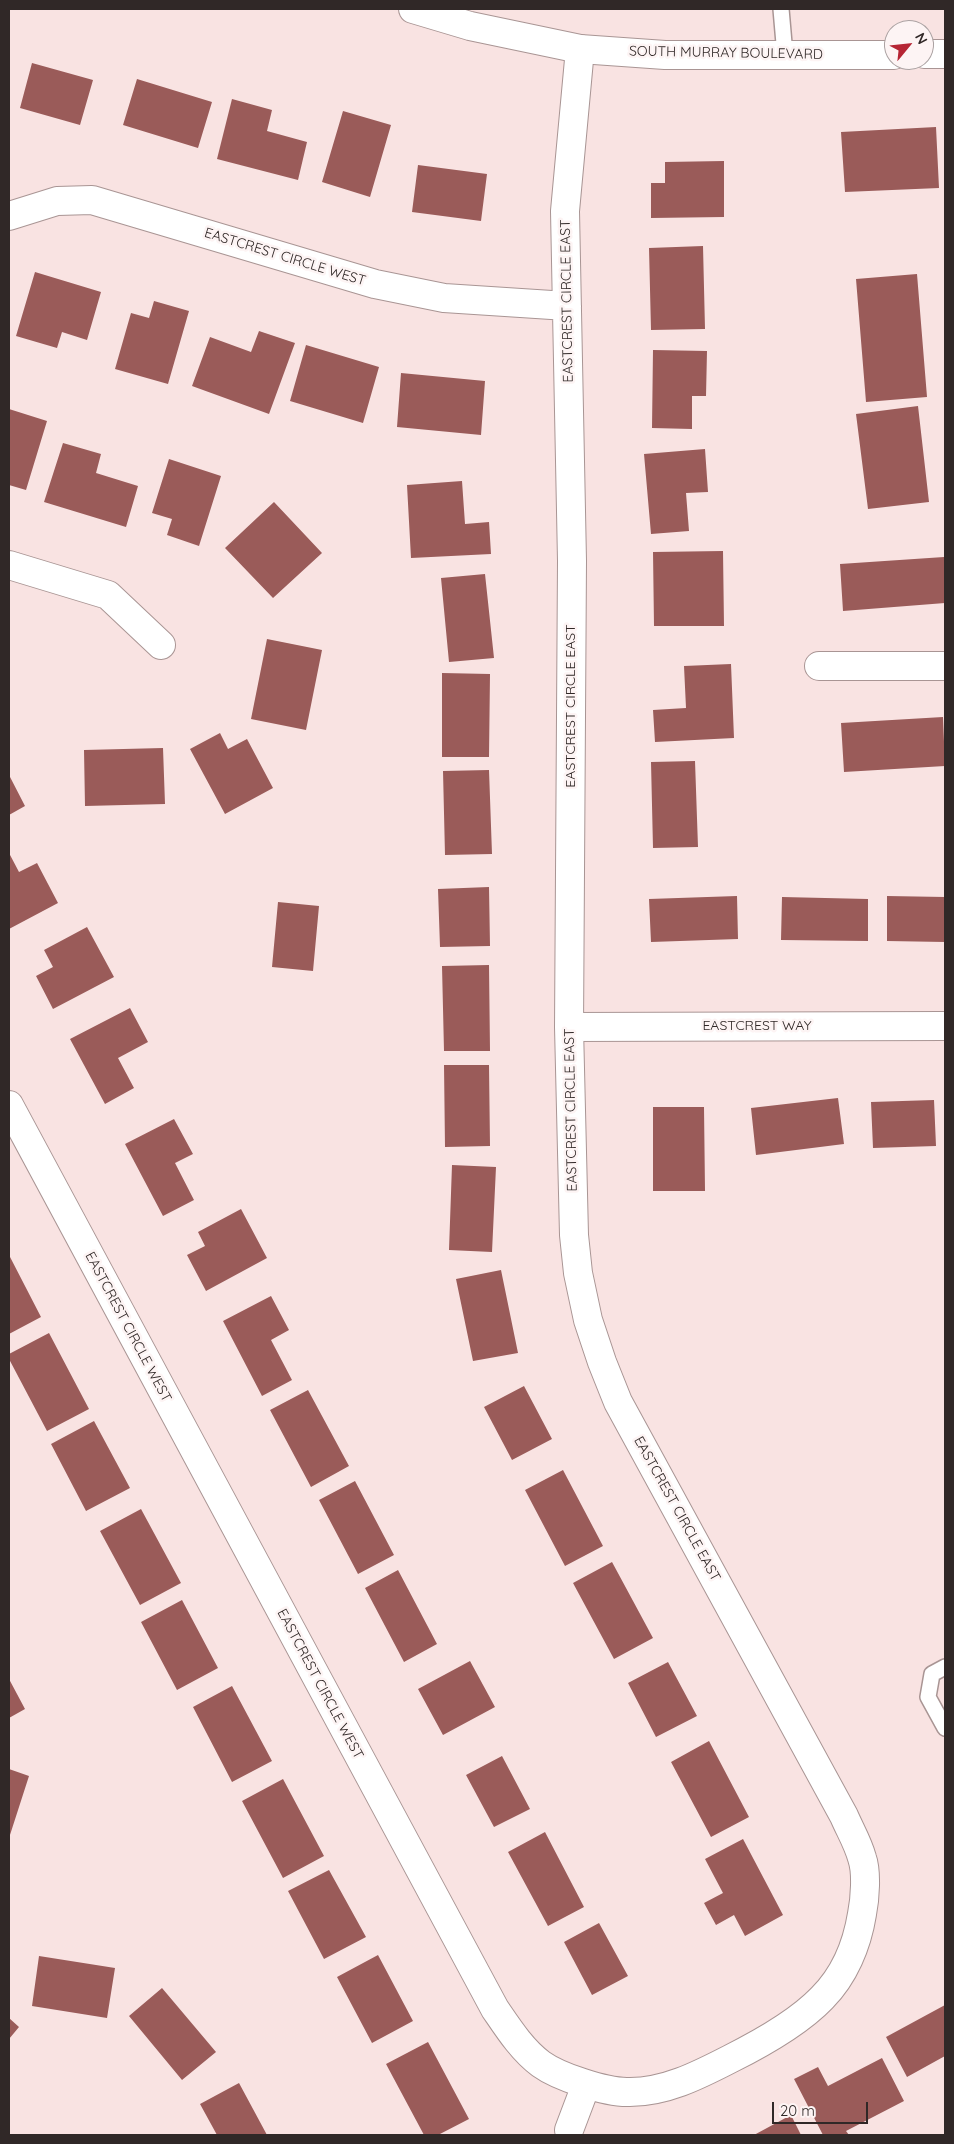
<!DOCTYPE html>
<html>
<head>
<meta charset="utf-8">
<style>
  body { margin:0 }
  #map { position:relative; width:954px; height:2144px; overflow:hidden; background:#f9e3e2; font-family:Quicksand,sans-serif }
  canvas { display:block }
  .frame { position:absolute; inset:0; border:10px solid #302827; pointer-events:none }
  .north { position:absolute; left:884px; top:20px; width:50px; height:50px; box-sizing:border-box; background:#fdf4f4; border:1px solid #aba2a2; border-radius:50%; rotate:62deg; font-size:14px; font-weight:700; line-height:20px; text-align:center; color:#302827 }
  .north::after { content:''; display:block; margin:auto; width:18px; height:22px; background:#b62534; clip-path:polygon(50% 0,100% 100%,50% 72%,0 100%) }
  .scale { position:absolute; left:772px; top:2102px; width:96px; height:22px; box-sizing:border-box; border:2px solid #302827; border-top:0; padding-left:6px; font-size:15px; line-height:18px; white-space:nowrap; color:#302827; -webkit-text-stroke:4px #fdf4f4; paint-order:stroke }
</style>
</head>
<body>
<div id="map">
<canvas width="954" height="2144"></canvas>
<div class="frame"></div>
<div class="north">N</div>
<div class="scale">20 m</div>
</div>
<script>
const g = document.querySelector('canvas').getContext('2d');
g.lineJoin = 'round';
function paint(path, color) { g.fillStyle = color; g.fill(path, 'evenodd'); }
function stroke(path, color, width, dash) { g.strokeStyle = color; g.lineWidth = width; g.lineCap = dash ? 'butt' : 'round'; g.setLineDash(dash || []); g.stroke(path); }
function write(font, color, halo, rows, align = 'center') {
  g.font = font + ' Quicksand,sans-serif'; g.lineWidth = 5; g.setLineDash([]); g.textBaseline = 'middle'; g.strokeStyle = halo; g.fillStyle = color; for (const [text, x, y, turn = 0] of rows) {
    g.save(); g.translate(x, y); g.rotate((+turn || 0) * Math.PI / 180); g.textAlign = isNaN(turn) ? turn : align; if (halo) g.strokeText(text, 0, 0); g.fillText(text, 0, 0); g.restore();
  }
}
paint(new Path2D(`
  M32 63 93 80 80 125 20 108Z
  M137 79 212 102 198 148 123 125Z
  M232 99 272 110 267 131 307 142 298 180 217 159Z
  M343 111 391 125 370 197 322 182Z
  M936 127 939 188 845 192 841 132Z
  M724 161V217L651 218V183H665V162Z
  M418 165 487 174 481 221 412 212Z
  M703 246 705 329 651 330 649 248Z
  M35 272 101 292 87 340 62 332 57 348 16 336Z
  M917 274 927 397 866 402 856 279Z
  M154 301 189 311 168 384 115 369 131 313 149 318Z
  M259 331 295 343 269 414 192 386 210 337 251 352Z
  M306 345 379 367 363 423 290 401Z
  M653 350 707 351 706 396H692V429L652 428Z
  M401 373 485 381 481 435 397 427Z
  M918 406 929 502 868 509 856 414Z
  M9 409 47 421 26 490 9 485Z
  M63 443 101 454 96 473 138 486 126 527 44 502Z
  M705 449 708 492 686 493 689 531 651 534 644 454Z
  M169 459 221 476 199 546 167 535 172 519 152 513Z
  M462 481 465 524 489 522 491 554 411 558 407 485Z
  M274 502 322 553 273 598 225 548Z
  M723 551 724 626H654L653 552Z
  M944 557 945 603 843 611 840 564Z
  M485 574 494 658 449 662 441 578Z
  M267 639 322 650 306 730 251 719Z
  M731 664 734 738 655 742 653 710 686 708 684 666Z
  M442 673 490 674 489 757H442Z
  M943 717 945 766 844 772 841 723Z
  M220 733 228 749 247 739 273 788 225 814 190 749Z
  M163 748 165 804 85 806 84 750Z
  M695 761 698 847 653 848 651 762Z
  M489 770 492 854 445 855 443 771Z
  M9 775 25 806 9 815Z
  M9 853 19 872 37 863 58 903 9 929Z
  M489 887 490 946 440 947 438 889Z
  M737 896 738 939 651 942 649 899Z
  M887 896 945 897V942L887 941Z
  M782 897 868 899V941L781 940Z
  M278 902 319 906 313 971 272 967Z
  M87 927 114 977 53 1009 36 976 53 967 44 950Z
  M489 965 490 1051H444L442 966Z
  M130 1008 148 1042 118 1058 134 1088 105 1104 70 1039Z
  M444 1065H489L490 1146 445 1147Z
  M838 1098 844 1144 756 1155 751 1108Z
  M934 1100 936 1146 873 1148 871 1102Z
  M653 1107H704L705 1191H653Z
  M174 1119 193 1154 175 1163 194 1200 163 1216 125 1144Z
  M452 1165 496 1167 492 1252 449 1250Z
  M241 1209 267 1258 206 1291 187 1255 205 1246 198 1232Z
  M9 1255 41 1317 9 1334Z
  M501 1270 518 1353 473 1361 456 1279Z
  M271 1296 289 1330 271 1340 292 1380 262 1396 223 1321Z
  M49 1333 89 1409 47 1431 9 1359V1354Z
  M524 1386 552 1439 512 1460 484 1407Z
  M308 1390 349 1466 311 1487 270 1410Z
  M94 1421 130 1488 86 1511 51 1444Z
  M563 1470 603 1546 565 1566 525 1490Z
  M355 1481 394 1555 358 1574 319 1500Z
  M141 1509 181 1583 140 1605 100 1531Z
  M612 1562 653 1638 614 1659 573 1583Z
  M398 1570 437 1644 404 1662 365 1588Z
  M182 1600 218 1668 177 1690 141 1622Z
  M470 1661 495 1707 443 1735 418 1689Z
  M668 1662 697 1716 656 1737 628 1683Z
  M9 1679 25 1709 9 1718Z
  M232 1686 272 1761 232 1782 193 1707Z
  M709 1741 749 1817 711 1837 671 1762Z
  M502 1756 530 1809 494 1827 466 1775Z
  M9 1769 29 1776 9 1838Z
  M283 1779 324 1856 283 1878 242 1801Z
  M545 1832 584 1907 548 1926 508 1852Z
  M743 1839 783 1915 745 1936 734 1915 716 1925 704 1903 723 1893 705 1859Z
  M329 1870 366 1937 324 1959 288 1891Z
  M599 1923 628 1976 592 1995 564 1942Z
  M378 1955 413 2021 372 2043 337 1977Z
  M39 1956 115 1968 107 2018 32 2006Z
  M162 1988 216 2052 182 2080 129 2016Z
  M945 2005V2056L907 2077 886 2037Z
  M9 2018 19 2027 9 2039Z
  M428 2042 469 2119 438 2135H424L386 2064Z
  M882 2058 904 2101 846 2131 849 2135H823L794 2079 818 2067 828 2086Z
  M239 2083 267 2135H217L200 2104Z
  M791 2115 801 2135H754Z`), '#9a5b59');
const service = new Path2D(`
  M781 9 785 55
  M945 1667 932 1674 928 1697 945 1728`);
const minor = new Path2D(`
  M9 216 57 201 92 200 375 284 444 298 567 306
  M9 565 108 595 161 645
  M819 666H945
  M569 1027 945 1026
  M9 1105 495 2009C508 2028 522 2050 541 2064 559 2077 605 2092 627 2092 664 2093 699 2075 730 2059 760 2044 799 2022 822 1998 844 1976 857 1945 862 1914 865 1899 867 1872 862 1858 858 1843 850 1830 844 1816L618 1402 602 1362 588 1320 578 1273 574 1235 569 1027 572 561 565 211 580 49
  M569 2130 586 2085`);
const secondary = new Path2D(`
  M413 9 470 26 580 49 665 55H894
  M924 54H945`);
stroke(service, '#a99594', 18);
stroke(minor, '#a99594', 30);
stroke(secondary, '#a99594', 30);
stroke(service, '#fff', 15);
stroke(minor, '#fff', 28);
stroke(secondary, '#fff', 28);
write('14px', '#302827', '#fdf4f4', [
  ["SOUTH MURRAY BOULEVARD",726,53,1],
  ["EASTCREST CIRCLE WEST",285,257,17],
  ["EASTCREST CIRCLE EAST",567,301,-91],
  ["EASTCREST CIRCLE EAST",571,706,-90],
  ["EASTCREST WAY",757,1026],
  ["EASTCREST CIRCLE EAST",571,1110,-91],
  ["EASTCREST CIRCLE WEST",128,1327,62],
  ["EASTCREST CIRCLE EAST",677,1509,61],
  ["EASTCREST CIRCLE WEST",320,1684,62]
]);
</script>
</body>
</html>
